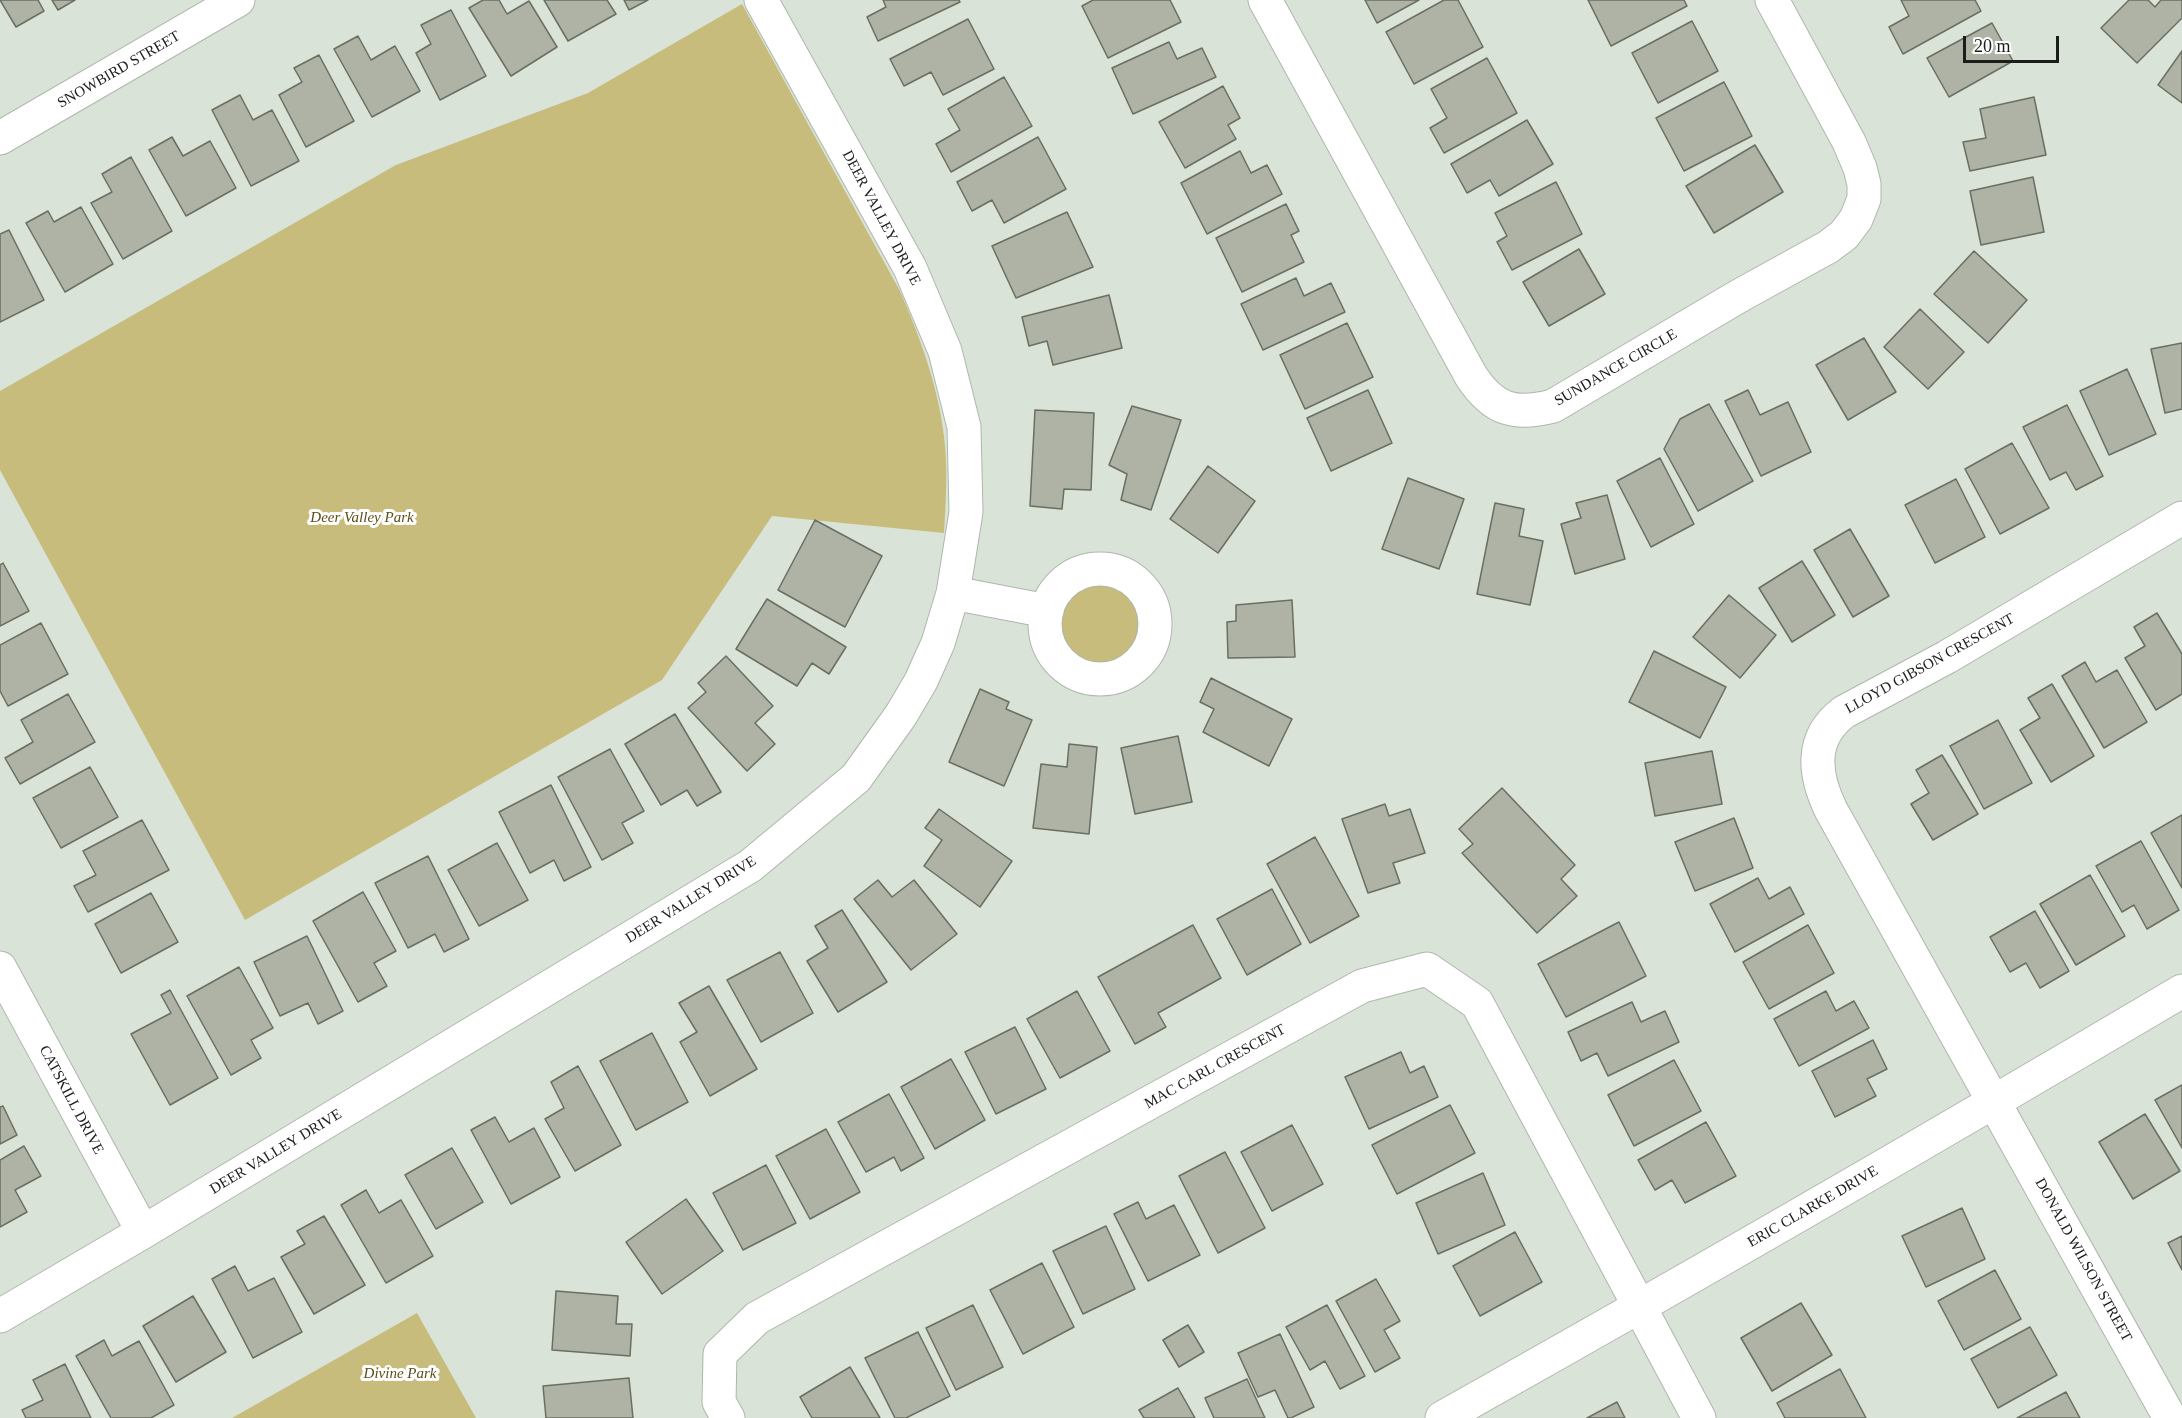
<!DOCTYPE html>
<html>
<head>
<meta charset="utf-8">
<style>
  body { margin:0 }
  #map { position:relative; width:2182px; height:1418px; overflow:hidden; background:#d9e3d7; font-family:Georgia,serif }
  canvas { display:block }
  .scale { position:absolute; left:1963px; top:36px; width:96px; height:27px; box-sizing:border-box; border:3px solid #1a1d19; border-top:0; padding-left:8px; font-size:18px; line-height:21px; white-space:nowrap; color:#1a1d19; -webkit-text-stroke:4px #fff; paint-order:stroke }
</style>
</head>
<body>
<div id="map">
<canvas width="2182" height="1418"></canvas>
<div class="scale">20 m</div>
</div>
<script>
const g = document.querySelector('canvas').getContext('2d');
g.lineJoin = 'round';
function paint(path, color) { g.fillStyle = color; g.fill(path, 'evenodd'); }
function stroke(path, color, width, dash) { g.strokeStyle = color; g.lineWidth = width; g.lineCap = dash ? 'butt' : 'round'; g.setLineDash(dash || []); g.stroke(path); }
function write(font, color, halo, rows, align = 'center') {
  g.font = font + ' Georgia,serif'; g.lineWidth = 6; g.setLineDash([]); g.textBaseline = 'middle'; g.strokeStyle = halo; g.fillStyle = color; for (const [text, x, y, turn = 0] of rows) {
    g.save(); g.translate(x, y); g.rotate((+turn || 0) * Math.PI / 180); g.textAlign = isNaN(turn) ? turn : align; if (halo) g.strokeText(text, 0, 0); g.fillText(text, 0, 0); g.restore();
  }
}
paint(new Path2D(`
  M742 4 900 291C920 337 938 386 944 436 948 468 946 500 944 533L772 516 662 680 245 920 0 470V391L396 165 588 93Z
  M1061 624a40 40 0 1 1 80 0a40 40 0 1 1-80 0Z
  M417 1313 476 1418H232Z`), '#c8bc7c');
const building = new Path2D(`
  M0 0H38L44 11 16 27Z
  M52 0H75L58 10Z
  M483 0H499L507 14 529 1 557 47 511 76 469 8Z
  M544 0H607L616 14 568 41Z
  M624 0H648L629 10Z
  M883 0H959L960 2 878 41 867 17 886 7Z
  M1093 0H1170L1181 22 1108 58 1082 6Z
  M1365 0H1419L1377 23Z
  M1444 0H1458L1483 47 1414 84 1386 32Z
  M1588 0H1684L1687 6 1611 46Z
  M1901 0H1975L1981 11 1903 54 1889 27 1909 16Z
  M2129 0H2148L2155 7 2161 0H2182V18L2137 63 2101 28Z
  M451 10 486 76 440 100 416 53 431 44 421 25Z
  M968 19 994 69 943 95 931 72 904 86 890 59Z
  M1692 21 1718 71 1658 103 1632 53Z
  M1992 23 2013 61 1949 97 1927 58Z
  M358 36 371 60 395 46 420 91 372 117 334 49Z
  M1169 42 1177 59 1202 48 1216 77 1133 114 1112 68Z
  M2182 51V103L2158 85Z
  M319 55 354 121 306 147 279 95 302 82 294 68Z
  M1487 58 1517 113 1444 153 1430 128 1447 118 1431 89Z
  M1004 77 1032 126 951 172 936 144 960 130 948 109Z
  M1724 82 1752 136 1684 171 1656 118Z
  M1223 86 1240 118 1228 125 1236 139 1185 168 1159 122Z
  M240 95 253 120 272 110 299 161 251 186 212 110Z
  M2034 97 2046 155 1970 171 1963 142 1986 138 1980 109Z
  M1527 120 1553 164 1499 196 1490 180 1467 193 1451 164Z
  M172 137 183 156 210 141 236 188 186 216 149 150Z
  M1038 137 1066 189 1004 223 992 200 972 211 957 182Z
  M1755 145 1783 192 1714 233 1686 186Z
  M1240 151 1251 173 1267 165 1282 194 1207 234 1181 183Z
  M131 157 172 231 123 259 91 203 112 192 102 174Z
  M2033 177 2044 232 1981 245 1970 191Z
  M1556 182 1582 234 1512 270 1497 242 1507 236 1495 213Z
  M1286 204 1299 231 1291 235 1304 262 1242 292 1216 238Z
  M81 207 113 264 65 292 26 223 48 211 54 222Z
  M1067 212 1093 267 1016 298 992 246Z
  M9 230 44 300 0 322V234Z
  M1579 249 1605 294 1549 326 1523 282Z
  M1974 251 2027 300 1988 343 1934 294Z
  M1296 278 1304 296 1331 283 1345 312 1263 350 1241 304Z
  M1109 295 1122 348 1053 365 1047 341 1029 346 1022 317Z
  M1920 309 1964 352 1928 389 1884 347Z
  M1347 323 1373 377 1305 409 1280 355Z
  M1864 338 1896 392 1848 420 1816 365Z
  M2182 343V409L2165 413 2151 349Z
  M2127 369 2156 434 2109 455 2080 391Z
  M1368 390 1392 443 1331 471 1307 418Z
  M1748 390 1760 415 1788 402 1811 452 1761 476 1725 401Z
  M1709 404 1753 481 1698 511 1664 449 1680 419Z
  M2067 405 2103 476 2076 490 2066 472 2050 480 2023 427Z
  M1132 406 1181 420 1151 510 1121 500 1127 474 1109 465Z
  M1035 410 1094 413 1091 490 1064 489 1062 509 1030 506Z
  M2012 443 2049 508 2000 534 1965 469Z
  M1660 458 1694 524 1651 547 1617 481Z
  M1208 466 1255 501 1218 553 1170 519Z
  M1408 478 1464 499 1439 569 1382 549Z
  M1956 479 1985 537 1935 563 1905 505Z
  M1607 495 1625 559 1575 574 1561 524 1581 518 1576 503Z
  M1495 503 1524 509 1519 536 1543 541 1530 605 1477 594Z
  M815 520 882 556 845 627 778 590Z
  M1850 529 1889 596 1853 617 1814 550Z
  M1802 561 1835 615 1792 642 1759 588Z
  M3 563 29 611 0 626V565Z
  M1729 595 1776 635 1740 678 1693 637Z
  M767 599 846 647 829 674 812 663 797 686 736 649Z
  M1292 600 1295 657 1228 658 1227 622 1236 621V605Z
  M2157 613 2182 654V694L2156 710 2125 658 2145 646 2134 627Z
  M41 623 68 674 8 706 0 691V645Z
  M1654 651 1726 687 1700 738 1629 702Z
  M726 656 773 706 755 723 775 744 747 771 688 708 706 692 698 683Z
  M2085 662 2096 682 2117 670 2147 722 2104 748 2062 676Z
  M1211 678 1292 719 1269 766 1203 732 1214 709 1200 702Z
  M2052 684 2094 756 2051 782 2020 730 2040 718 2028 698Z
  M980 689 1009 702 1006 709 1032 720 1004 786 949 762Z
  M68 694 95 742 20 784 5 758 33 742 21 720Z
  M675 714 721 792 697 806 687 790 661 805 625 744Z
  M1998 720 2032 783 1984 809 1950 746Z
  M1178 736 1192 802 1135 814 1121 748Z
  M1069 744 1097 747 1089 834 1033 828 1041 764 1067 767Z
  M610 749 644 811 622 823 633 843 602 860 558 777Z
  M1712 751 1722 804 1655 816 1645 763Z
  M1942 755 1978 814 1933 840 1911 804 1929 793 1916 770Z
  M90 767 118 817 61 848 33 798Z
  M551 785 591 867 564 881 554 860 530 873 499 812Z
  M1502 788 1575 865 1561 879 1577 896 1537 933 1462 853 1473 844 1459 829Z
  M1385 804 1389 816 1410 809 1425 853 1393 863 1400 883 1368 893 1342 819Z
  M939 809 1012 861 980 907 924 866 942 840 925 828Z
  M2182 815V888L2151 833Z
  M1734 818 1753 868 1695 891 1675 842Z
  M142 820 169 870 88 912 74 886 96 875 83 851Z
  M1315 837 1359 916 1310 943 1267 864Z
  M2141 841 2179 910 2147 929 2134 905 2122 912 2096 866Z
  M497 843 528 900 479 926 448 870Z
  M428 856 469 939 444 952 435 934 408 948 375 883Z
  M2090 875 2125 936 2076 965 2040 904Z
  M1758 878 1769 899 1790 887 1804 914 1735 952 1710 904Z
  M878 880 892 897 914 880 957 934 911 970 854 899Z
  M1272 889 1301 944 1247 975 1217 919Z
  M363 892 396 951 374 963 387 986 358 1002 313 921Z
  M151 893 178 942 121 973 95 924Z
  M842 910 887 982 838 1012 807 961 828 948 815 926Z
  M2035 911 2069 971 2040 988 2026 963 2010 972 1990 937Z
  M1619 922 1646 976 1566 1017 1538 964Z
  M1193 925 1221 978 1158 1013 1166 1027 1135 1044 1098 977Z
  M1808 925 1834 973 1769 1009 1743 962Z
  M307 936 343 1011 318 1024 308 1003 280 1016 254 962Z
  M780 952 813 1013 761 1042 727 980Z
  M239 967 273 1028 251 1040 261 1058 231 1075 187 996Z
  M709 986 757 1069 710 1096 680 1042 697 1032 679 1003Z
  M170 990 218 1078 170 1105 131 1034 171 1013 161 995Z
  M1077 991 1110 1051 1060 1078 1027 1019Z
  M1826 991 1836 1011 1854 1001 1869 1028 1799 1066 1774 1019Z
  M1632 1002 1641 1022 1665 1011 1679 1042 1608 1076 1597 1053 1581 1061 1568 1032Z
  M1015 1027 1046 1089 996 1114 965 1052Z
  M652 1033 688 1102 636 1130 600 1061Z
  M1873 1040 1887 1069 1867 1079 1876 1096 1835 1117 1812 1071Z
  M1401 1052 1410 1073 1424 1066 1438 1097 1369 1129 1345 1077Z
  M951 1059 985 1120 935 1149 901 1087Z
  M1674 1060 1701 1111 1634 1146 1608 1095Z
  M578 1066 621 1145 575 1171 545 1119 564 1108 551 1082Z
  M2182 1085V1148L2155 1100Z
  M889 1094 924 1158 901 1171 894 1157 866 1172 838 1122Z
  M1450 1105 1475 1153 1397 1194 1372 1145Z
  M3 1106 17 1135 0 1144V1107Z
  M2145 1114 2180 1171 2133 1199 2099 1142Z
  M495 1117 509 1142 534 1128 560 1177 511 1204 471 1130Z
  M1706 1122 1736 1176 1685 1203 1672 1180 1655 1190 1638 1160Z
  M1292 1125 1323 1184 1272 1211 1241 1152Z
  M826 1129 860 1192 810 1219 776 1156Z
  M24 1146 41 1176 15 1190 27 1212 0 1227V1160Z
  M452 1148 483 1202 436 1229 405 1175Z
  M1225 1152 1265 1228 1218 1253 1179 1176Z
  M766 1165 796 1223 743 1250 713 1193Z
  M1483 1173 1505 1225 1438 1254 1416 1203Z
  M366 1190 379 1213 401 1200 433 1256 386 1283 341 1205Z
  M686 1199 723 1251 662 1294 626 1242Z
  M1138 1202 1146 1219 1174 1205 1200 1255 1148 1281 1114 1214Z
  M1962 1208 1985 1259 1926 1287 1902 1236Z
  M324 1216 365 1285 314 1314 281 1257 305 1244 297 1231Z
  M1106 1226 1135 1289 1083 1314 1053 1251Z
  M1515 1232 1542 1282 1480 1316 1453 1266Z
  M2182 1236V1270L2168 1243Z
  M1042 1263 1074 1327 1023 1354 990 1290Z
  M235 1266 248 1291 274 1278 302 1332 253 1358 212 1279Z
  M1995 1270 2021 1319 1964 1350 1938 1301Z
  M1376 1279 1400 1321 1384 1330 1400 1358 1375 1372 1336 1301Z
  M556 1291 618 1296 616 1324H632L630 1356 552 1350Z
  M193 1296 226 1352 176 1382 143 1326Z
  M1801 1303 1832 1355 1772 1391 1741 1338Z
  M973 1305 1003 1367 956 1390 926 1328Z
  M1327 1305 1365 1376 1340 1389 1325 1361 1310 1370 1286 1327Z
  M1188 1325 1204 1352 1179 1367 1163 1340Z
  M2030 1327 2057 1375 1998 1408 1971 1359Z
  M918 1332 950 1396 906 1418H895L865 1358Z
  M1280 1334 1314 1407 1291 1418H1288L1275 1390 1258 1397 1238 1353Z
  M104 1340 112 1356 139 1341 174 1405 151 1418H111L76 1356Z
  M65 1364 91 1418H26L22 1410 43 1400 33 1380Z
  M850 1367 880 1418H812L800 1397Z
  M1840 1369 1866 1418H1785L1777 1403Z
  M629 1378 633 1418H546L543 1386Z
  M1247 1379 1265 1418H1214L1205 1398Z
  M1178 1388 1195 1418H1144L1139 1410Z
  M2066 1392 2080 1418H2017Z
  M1617 1402 1625 1418H1587Z`);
paint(building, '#afb3a5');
stroke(building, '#6b6e62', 1.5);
const minor = new Path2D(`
  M1265 0 1471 376C1493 410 1515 416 1553 406L1739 296 1828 247 1844 235 1856 219 1864 199V184L1860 168 1849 142 1772 0
  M0 138 238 0
  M1045 624a55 55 0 1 1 110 0a55 55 0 1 1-110 0Z
  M953 593 1047 611
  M0 968 143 1232
  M0 1316 143 1232 750 866 856 778 901 715 921 681 938 643 953 593 966 512 964 427 945 351 910 268 761 0
  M728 1418 719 1402 720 1354 757 1318 1362 986 1427 969 1477 1003 1699 1418
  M1442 1418C1690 1279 1937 1136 2182 991
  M2170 1418 1831 810C1814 775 1809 738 1844 712L1947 657 2182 518`);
stroke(minor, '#aeb7ac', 35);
stroke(minor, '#fff', 33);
write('15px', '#1a1d19', '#fff', [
  ["SNOWBIRD STREET",119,70,-30],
  ["DEER VALLEY DRIVE",881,218,62],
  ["SUNDANCE CIRCLE",1616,368,-30],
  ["LLOYD GIBSON CRESCENT",1930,664,-29],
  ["DEER VALLEY DRIVE",691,900,-32],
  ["MAC CARL CRESCENT",1215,1067,-29],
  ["CATSKILL DRIVE",71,1100,62],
  ["DEER VALLEY DRIVE",276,1152,-31],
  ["ERIC CLARKE DRIVE",1813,1207,-30],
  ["DONALD WILSON STREET",2083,1260,61]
]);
write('italic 15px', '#594f17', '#fff', [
  ["Deer Valley Park",362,518],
  ["Divine Park",400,1374]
]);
</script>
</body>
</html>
